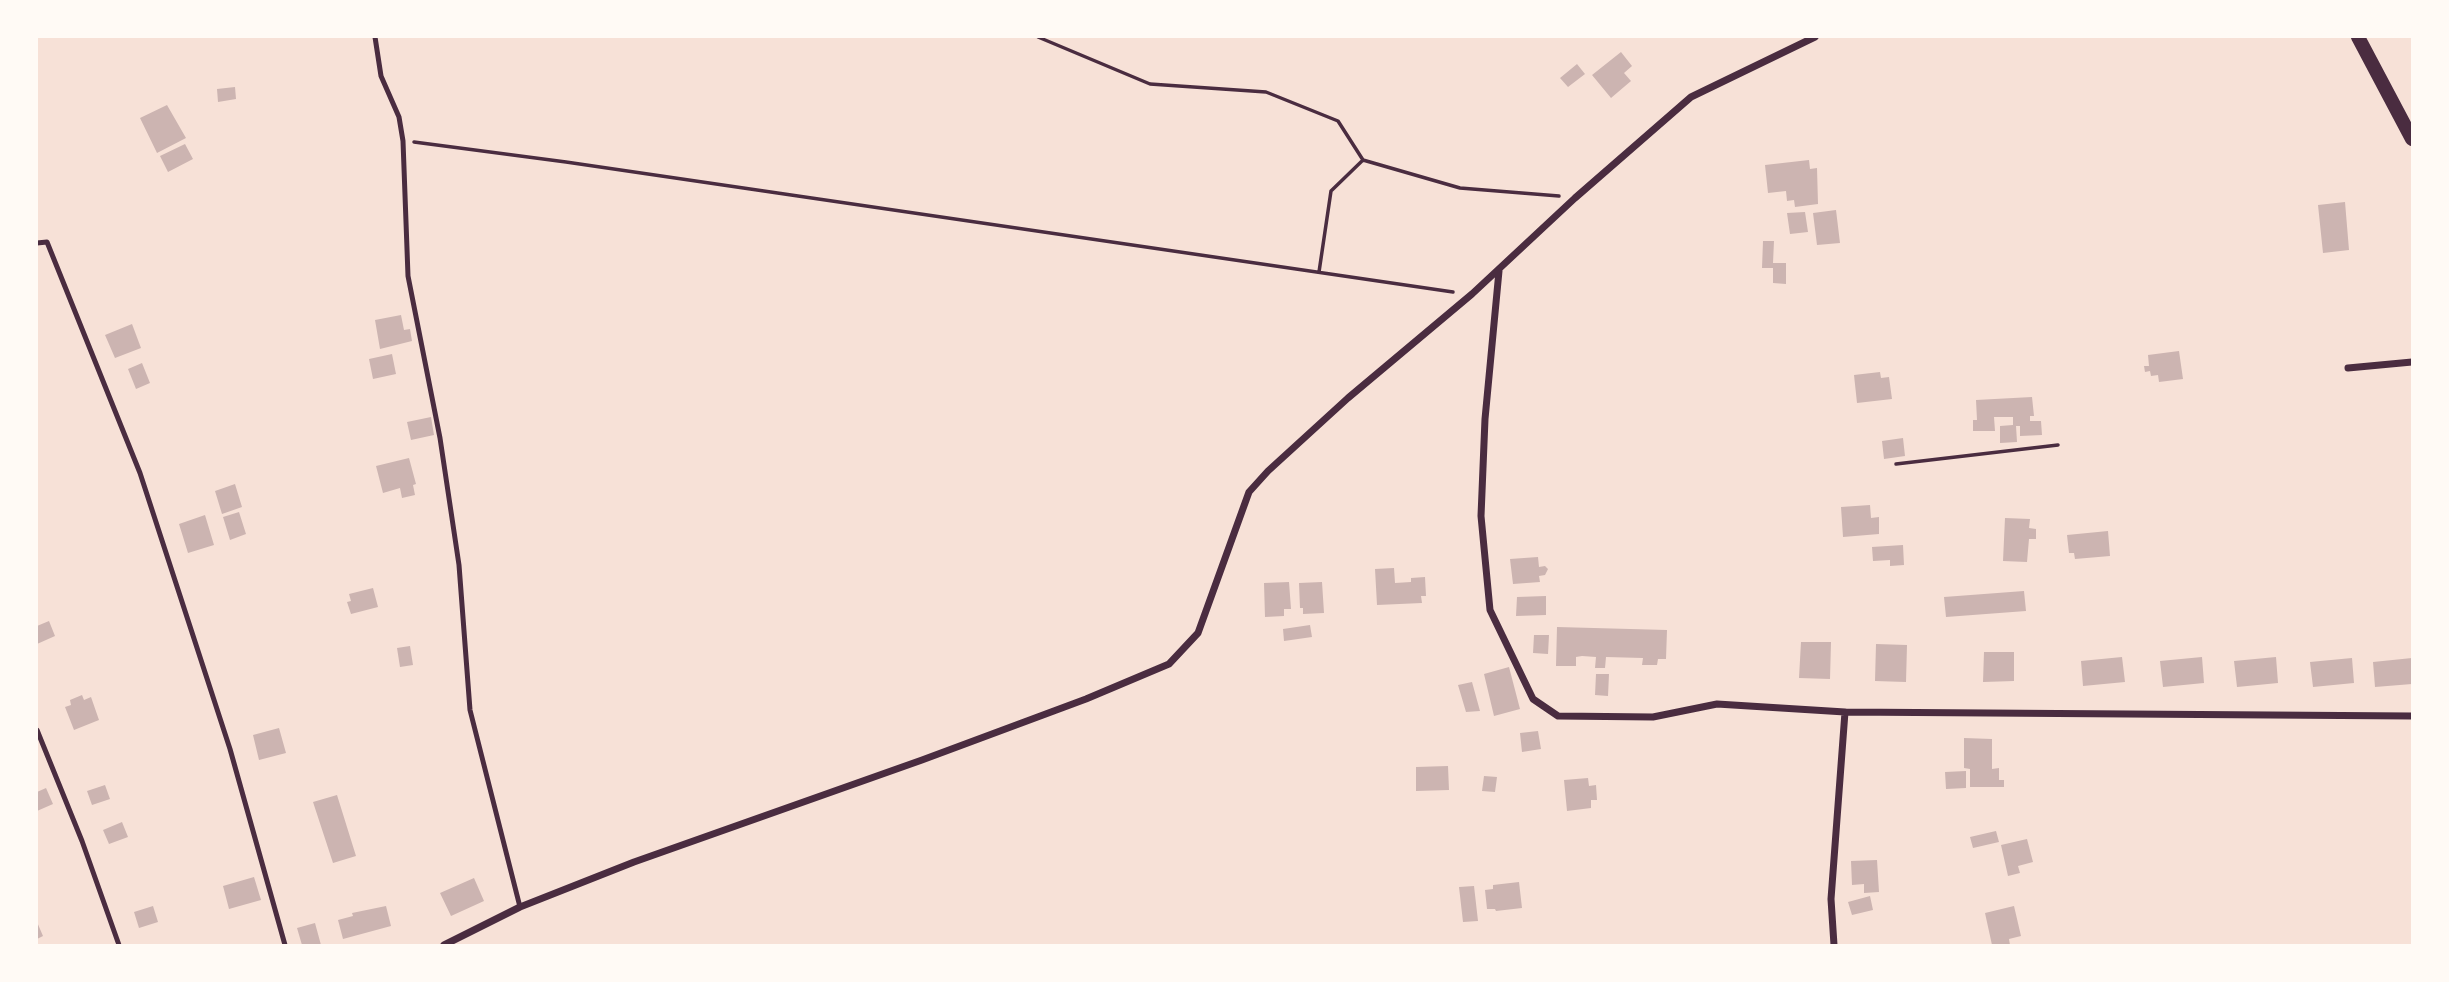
<!DOCTYPE html>
<html>
<head>
<meta charset="utf-8">
<style>
  body { margin:0 }
  #map { position:relative; width:2449px; height:982px; overflow:hidden; background:#f7e1d7; font-family:Barlow,sans-serif }
  canvas { display:block }
  .frame { position:absolute; inset:0; border:38px solid #fffaf5; pointer-events:none }
</style>
</head>
<body>
<div id="map">
<canvas width="2449" height="982"></canvas>
<div class="frame"></div>
</div>
<script>
const g = document.querySelector('canvas').getContext('2d');
g.lineJoin = 'round';
function paint(path, color) { g.fillStyle = color; g.fill(path, 'evenodd'); }
function stroke(path, color, width, dash) { g.strokeStyle = color; g.lineWidth = width; g.lineCap = dash ? 'butt' : 'round'; g.setLineDash(dash || []); g.stroke(path); }
paint(new Path2D(`
  M1621 52 1632 66 1624 73 1631 81 1611 98 1592 75Z
  M1577 64 1585 74 1568 87 1560 78Z
  M235 87 236 99 218 102 217 89Z
  M167 105 186 138 157 153 140 118Z
  M185 144 193 159 168 172 160 156Z
  M1809 160 1810 169 1817 168 1818 204 1795 207 1794 200 1787 201 1786 191 1768 193 1765 165Z
  M2345 202 2349 250 2323 253 2318 205Z
  M1836 210 1840 243 1817 245 1813 213Z
  M1805 212 1808 232 1790 234 1787 213Z
  M1763 241H1774L1773 263H1786V284L1773 283V268H1762Z
  M401 315 404 330 410 329 412 341 380 349 375 320Z
  M132 324 141 348 115 358 105 335Z
  M2179 351 2183 379 2159 382 2158 375 2151 376 2150 371 2145 372 2144 366H2149L2148 355Z
  M392 354 396 374 373 379 369 359Z
  M142 363 150 383 136 389 128 369Z
  M1880 372 1881 378 1889 377 1892 399 1857 403 1854 375Z
  M2032 397 2034 416H2030V421H2041L2042 435 2020 436V426H2016L2017 442 2000 443V426L2013 425V417H1994L1995 431H1973V420H1977L1976 400Z
  M431 417 434 435 411 440 407 422Z
  M1903 438 1905 456 1884 459 1882 441Z
  M409 458 416 484 413 485 415 495 402 498 400 488 383 493 376 466Z
  M235 484 242 507 222 514 215 491Z
  M1870 505 1871 518 1879 517V534L1843 537 1841 507Z
  M239 512 246 534 230 540 223 517Z
  M205 515 214 545 188 553 179 524Z
  M2005 518 2030 519 2029 528 2036 529V539H2029L2027 562 2003 561Z
  M2108 531 2110 556 2075 559 2074 553H2069L2067 535Z
  M1903 545 1904 565 1890 566V560L1873 561 1872 547Z
  M1538 557 1539 567 1545 566 1548 569 1545 575 1539 576 1540 582 1513 584 1510 559Z
  M1394 568 1395 583 1411 582V578L1425 577 1426 596H1421L1422 603 1377 605 1375 569Z
  M1289 582 1291 609H1284V616L1265 617 1264 583Z
  M1322 582 1324 613 1303 614V608H1300L1299 583Z
  M373 588 378 607 351 614 347 602 351 601 349 594Z
  M2024 591 2026 611 1946 617 1944 597Z
  M1546 596V615L1516 616 1517 597Z
  M49 621 55 636 37 644V626Z
  M1310 625 1312 637 1284 641 1283 629Z
  M1557 627 1667 630 1666 659H1658L1657 665H1642L1643 658 1606 657 1605 668H1595L1596 657 1582 656 1576 657V666H1556Z
  M1534 635H1549L1548 654 1533 653Z
  M1801 642H1831L1830 679 1799 678Z
  M1876 644 1907 645 1906 682 1875 681Z
  M410 646 413 665 400 667 397 648Z
  M1984 652H2014V681L1983 682Z
  M2122 657 2125 682 2083 686 2081 661Z
  M2202 657 2204 683 2163 687 2160 661Z
  M2276 657 2278 683 2237 687 2234 661Z
  M2352 658 2354 683 2313 687 2310 662Z
  M2412 658V684L2375 687 2373 662Z
  M1509 667 1520 709 1494 716 1484 674Z
  M1596 674H1609L1608 696 1595 695Z
  M1472 682 1480 711 1466 712 1458 685Z
  M82 695 84 700 91 697 99 720 74 730 65 707 71 705 70 700Z
  M279 728 286 753 259 760 253 735Z
  M1538 731 1541 749 1522 752 1520 733Z
  M1964 738 1992 739V769L1999 768V780H2004V787H1970V769L1964 768Z
  M1448 766 1449 790 1416 791V767Z
  M1966 771V788L1946 789 1945 772Z
  M1484 776 1497 777 1495 792 1482 791Z
  M1588 778 1589 786 1596 785 1597 800H1591V808L1567 811 1564 780Z
  M105 785 110 799 92 805 87 791Z
  M46 788 53 804 37 811V792Z
  M337 795 356 856 333 863 313 802Z
  M122 822 128 837 109 844 103 830Z
  M1996 831 1999 842 1973 848 1970 837Z
  M2027 839 2033 862 2018 866 2020 873 2008 876 2001 845Z
  M1877 860 1879 892 1864 893V884L1852 885 1851 861Z
  M254 877 261 900 229 909 223 886Z
  M474 878 484 901 451 916 440 893Z
  M1519 882 1522 908 1496 911 1495 909H1487L1485 890 1493 889V885Z
  M1474 886 1478 921 1463 922 1459 887Z
  M1870 896 1873 910 1852 915 1848 902Z
  M153 906 158 922 139 928 134 912Z
  M386 906 391 926 343 939 338 920 353 916 352 913Z
  M2014 906 2021 936 2009 939 2010 945H1992L1985 913Z
  M37 922 43 936 37 939Z
  M315 923 321 945H302L297 928Z`), '#ccb4b1');
stroke(new Path2D(`
  M1038 37 1150 84 1266 92 1338 121 1363 160 1460 188 1559 196
  M414 142 566 162 1453 292
  M1319 272 1331 191 1363 160
  M1896 464 2058 445`), '#4a2c40', 3.5);
stroke(new Path2D(`
  M375 37 381 76 399 117 403 141 408 276 440 438 459 565 470 710 520 907
  M37 243 47 242 140 473 230 749 285 945
  M37 730 82 841 119 945`), '#4a2c40', 5);
stroke(new Path2D(`
  M1499 271 1485 419 1481 516 1490 610 1533 699 1558 716 1653 717 1717 704 1845 712 2412 716
  M2348 368 2412 362
  M444 945 520 907 634 862 922 760 1086 699 1169 664 1198 633 1249 492 1268 471 1348 398 1472 294 1575 198 1691 97 1815 37
  M1834 945 1831 899 1845 712`), '#4a2c40', 7);
stroke(new Path2D(`
  M2358 37 2412 139`), '#4a2c40', 14);
</script>
</body>
</html>
